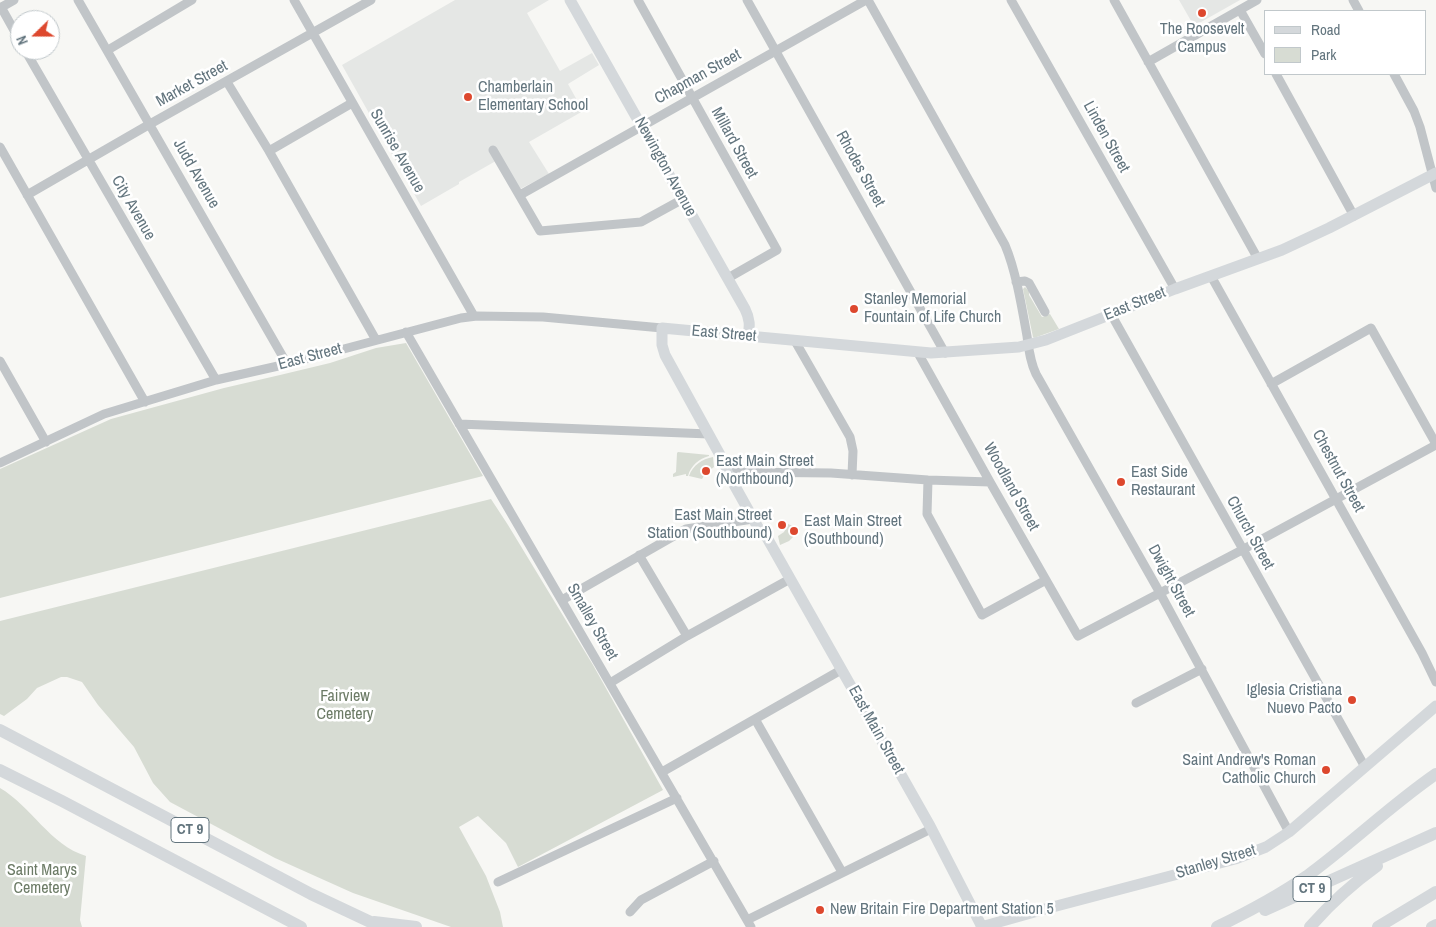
<!DOCTYPE html>
<html>
<head>
<meta charset="utf-8">
<style>
  body { margin:0 }
  #map { position:relative; width:1436px; height:927px; overflow:hidden; background:#f7f7f4; font-family:"Archivo Narrow",sans-serif }
  canvas { display:block }
  .legend { position:absolute; left:1264px; top:10px; width:162px; height:65px; box-sizing:border-box; background:#fff; border:1px solid #c1c8cb; margin:0; padding:6px 9px; list-style:none; font-size:15px; color:#63757e }
  .legend li { display:flex; align-items:center; gap:10px; height:25px }
  .legend b { width:25px; border:1px solid #c1c8cb }
  .north { position:absolute; left:10px; top:10px; width:50px; height:50px; box-sizing:border-box; background:#fff; border:1px solid #c1c8cb; border-radius:50%; rotate:248deg; font-size:14px; font-weight:700; line-height:20px; text-align:center; color:#63757e }
  .north::after { content:''; display:block; margin:auto; width:18px; height:22px; background:#dd482e; clip-path:polygon(50% 0,100% 100%,50% 72%,0 100%) }
</style>
</head>
<body>
<div id="map">
<canvas width="1436" height="927"></canvas>
<ul class="legend">
<li><b style="height:6px;background:#d4d8db"></b>Road</li>
<li><b style="height:14px;background:#d7dcd3"></b>Park</li>
</ul>
<div class="north">N</div>
</div>
<script>
const g = document.querySelector('canvas').getContext('2d');
g.lineJoin = 'round';
function paint(path, color) { g.fillStyle = color; g.fill(path, 'evenodd'); }
function stroke(path, color, width, dash) { g.strokeStyle = color; g.lineWidth = width; g.lineCap = dash ? 'butt' : 'round'; g.setLineDash(dash || []); g.stroke(path); }
function write(font, color, halo, rows, align = 'center') {
  g.font = font + ' "Archivo Narrow",sans-serif'; g.lineWidth = 5; g.setLineDash([]); g.textBaseline = 'middle'; g.strokeStyle = halo; g.fillStyle = color; for (const [text, x, y, turn = 0] of rows) {
    g.save(); g.translate(x, y); g.rotate((+turn || 0) * Math.PI / 180); g.textAlign = isNaN(turn) ? turn : align; if (halo) g.strokeText(text, 0, 0); g.fillText(text, 0, 0); g.restore();
  }
}
paint(new Path2D(`
  M455 0H549L527 13 560 71 592 53 599 65 568 84 583 111 529 142 549 174 520 189 501 158 459 182V184L421 206 342 65Z
  M1179 0H1240L1194 26Z`), '#e5e7e5');
paint(new Path2D(`
  M1025 287 1029 291V295L1042 317 1050 314 1059 329 1034 338 1033 337 1023 289Z
  M406 343 483 476 0 598V469L111 419 224 388 280 375 330 363 376 348Z
  M678 452 709 455V456C699 459 691 465 688 476H686V474L673 477V474L676 472 677 453Z
  M713 457 714 467 705 474 702 479 689 476C693 465 702 459 713 457Z
  M491 499 508 525 593 665 663 790 518 867 506 843 478 816 459 827 486 876 500 912 503 927H451L353 893 275 858 170 802 153 783 134 747 98 705 82 682 67 677H61L37 688 27 699 4 716 0 714V621Z
  M788 524 800 529V530L789 541 780 545 778 536 784 532Z
  M0 788C31 806 50 845 86 856L80 920 82 927H0Z`), '#d7dcd3');
stroke(new Path2D(`
  M78 0 287 364
  M294 0 474 316
  M638 0 777 250 728 278
  M747 0 945 353
  M868 0 1005 245C1016 271 1022 308 1027 336 1029 350 1030 361 1036 374L1160 593 1289 832
  M1011 0 1175 289
  M1114 0 1258 259
  M1353 0 1359 11
  M1 7 20 41
  M0 8 14 0
  M1240 10 1265 54
  M25 50 216 380
  M108 50 192 0
  M1148 62 1257 0
  M1276 74 1354 216
  M1394 74 1414 111 1420 127 1436 188
  M227 82 269 151 376 340
  M0 147 145 402
  M493 150 540 231 641 222 683 199
  M269 151 352 103
  M27 195 150 124 371 0
  M520 195 866 0
  M1211 276 1422 653 1436 682
  M1016 282 1025 281 1029 283 1045 312
  M1111 314 1365 767
  M406 332 751 927
  M795 341 850 437 853 451 852 475
  M918 353 990 482 1078 636 1242 550 1436 445
  M0 361 46 442
  M1271 384 1371 328 1436 444
  M459 424 709 434
  M0 463 104 414 216 380 287 364 461 318 477 316 543 317 662 328
  M733 472 831 473 928 480 990 482
  M928 480 927 514 982 615 1046 580
  M639 555 687 636
  M562 600 686 529 753 519
  M610 683 687 636 790 579
  M1136 703 1202 669
  M755 719 842 872
  M662 772 841 670
  M498 882 677 798
  M630 912 641 900 714 861
  M747 920 931 829`), '#c1c5c8', 9);
stroke(new Path2D(`
  M570 0 745 309C750 319 750 326 748 336
  M981 927 1045 909 1235 859 1266 847 1289 832 1436 706
  M982 927 930 826 766 536 760 531 727 472 725 464 665 355 662 345V328L931 353 1019 347 1046 340 1175 289 1282 250 1329 228 1436 173`), '#d4d8db', 11);
stroke(new Path2D(`
  M0 730 311 894 381 927
  M0 770 62 801 301 927
  M1265 910 1436 833
  M374 922 416 927
  M1217 927C1248 912 1278 896 1307 876 1351 844 1391 805 1436 774
  M1310 927C1330 904 1352 884 1377 866
  M1378 927 1436 892
  M1432 927 1436 925`), '#d4d8db', 12);
for (const [x, y, r, color] of [
  [1202,13,5,"#dd482e"],
  [468,97,5,"#dd482e"],
  [854,309,5,"#dd482e"],
  [706,471,5,"#dd482e"],
  [1121,482,5,"#dd482e"],
  [782,525,5,"#dd482e"],
  [794,531,5,"#dd482e"],
  [1352,700,5,"#dd482e"],
  [1326,770,5,"#dd482e"],
  [820,910,5,"#dd482e"]
]) { const dot = new Path2D(); dot.arc(x, y, r, 0, 2 * Math.PI); g.fillStyle = color; g.fill(dot); stroke(dot, '#fff', 2); }
for (const [x, y, w] of [
  [190,830,38],
  [1312,889,38]
]) { const box = new Path2D(); box.roundRect(x - w / 2, y - 12.5, w, 25, 4); g.fillStyle = '#fff'; g.fill(box); stroke(box, '#63757e', 1); }
write('bold 15px', '#63757e', null, [
  ["CT 9",190,830],
  ["CT 9",1312,889]
]);
write('16px', '#63757e', '#fff', [
  ["The Roosevelt",1202,30,"center"],
  ["Campus",1202,48,"center"],
  ["Chamberlain",478,88],
  ["Elementary School",478,106],
  ["Stanley Memorial",864,300],
  ["Fountain of Life Church",864,318],
  ["East Main Street",716,462],
  ["(Northbound)",716,480],
  ["East Side",1131,473],
  ["Restaurant",1131,491],
  ["East Main Street",772,516,"right"],
  ["Station (Southbound)",772,534,"right"],
  ["East Main Street",804,522],
  ["(Southbound)",804,540],
  ["Iglesia Cristiana",1342,691,"right"],
  ["Nuevo Pacto",1342,709,"right"],
  ["Saint Andrew's Roman",1316,761,"right"],
  ["Catholic Church",1316,779,"right"],
  ["New Britain Fire Department Station 5",830,910]
], 'left');
write('16px', '#63757e', '#fff', [
  ["Chapman Street",698,77,-29],
  ["Market Street",192,84,-29],
  ["Linden Street",1106,137,61],
  ["Millard Street",734,143,61],
  ["Sunrise Avenue",397,151,60],
  ["Newington Avenue",665,167,61],
  ["Rhodes Street",860,169,61],
  ["Judd Avenue",196,174,60],
  ["City Avenue",133,208,60],
  ["East Street",1135,304,-22],
  ["East Street",724,334,5],
  ["East Street",310,357,-15],
  ["Chestnut Street",1338,471,61],
  ["Woodland Street",1011,487,61],
  ["Church Street",1250,533,61],
  ["Dwight Street",1171,581,61],
  ["Smalley Street",592,622,60],
  ["East Main Street",876,730,61],
  ["Stanley Street",1216,862,-17]
]);
write('16px', '#6c7b66', '#fff', [
  ["Fairview",345,697],
  ["Cemetery",345,715],
  ["Saint Marys",42,871],
  ["Cemetery",42,889]
]);
</script>
</body>
</html>
